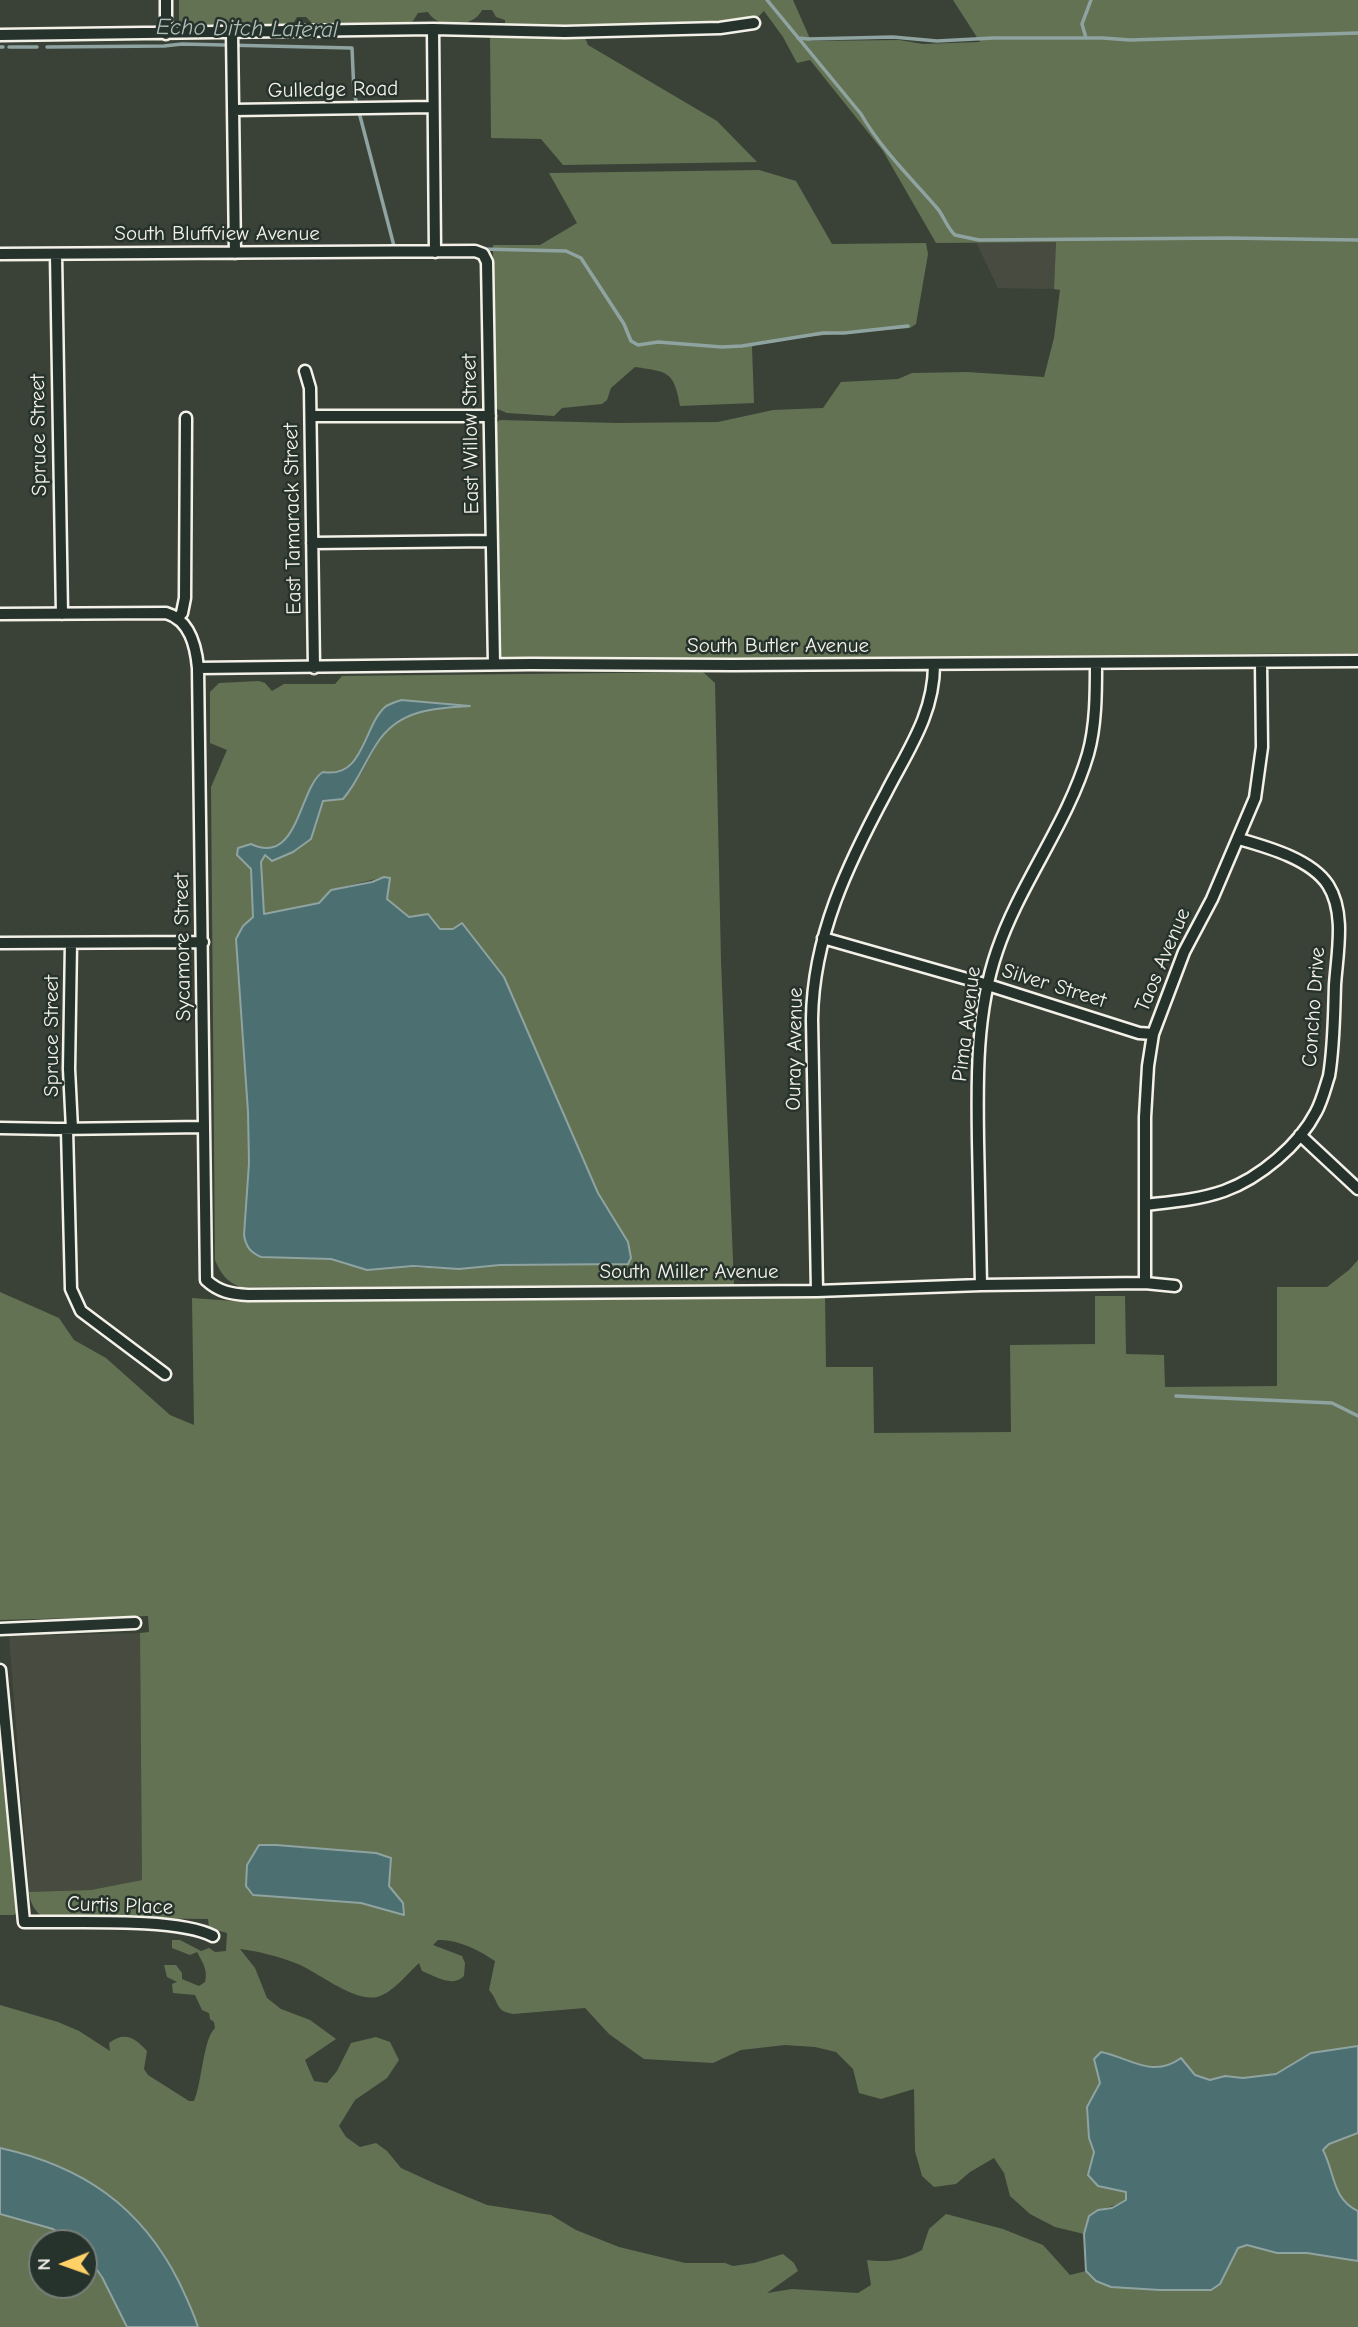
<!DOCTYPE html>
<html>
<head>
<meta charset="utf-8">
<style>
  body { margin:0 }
  #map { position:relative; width:1358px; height:2327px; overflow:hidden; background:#3a4238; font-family:"Comic Neue",sans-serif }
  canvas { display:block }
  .north { position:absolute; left:28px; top:2229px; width:70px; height:70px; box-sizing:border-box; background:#26332d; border:2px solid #787f78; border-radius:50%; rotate:269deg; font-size:19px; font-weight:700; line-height:28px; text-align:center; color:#f4f1e8 }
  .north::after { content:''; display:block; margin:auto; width:24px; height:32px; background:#ffd166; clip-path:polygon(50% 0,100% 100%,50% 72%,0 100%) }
</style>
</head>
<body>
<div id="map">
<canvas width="1358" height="2327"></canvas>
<div class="north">N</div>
</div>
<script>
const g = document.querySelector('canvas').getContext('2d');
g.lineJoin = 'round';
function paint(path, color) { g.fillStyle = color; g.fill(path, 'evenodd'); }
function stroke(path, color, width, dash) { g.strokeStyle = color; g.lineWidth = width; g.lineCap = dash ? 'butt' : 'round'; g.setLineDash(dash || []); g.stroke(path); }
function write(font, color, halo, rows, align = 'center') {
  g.font = font + ' "Comic Neue",sans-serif'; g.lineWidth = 5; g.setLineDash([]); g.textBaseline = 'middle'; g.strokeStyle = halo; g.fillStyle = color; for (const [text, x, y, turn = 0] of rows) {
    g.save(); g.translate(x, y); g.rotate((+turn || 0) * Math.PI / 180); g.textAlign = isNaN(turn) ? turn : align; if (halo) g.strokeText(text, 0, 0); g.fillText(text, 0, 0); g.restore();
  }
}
paint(new Path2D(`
  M976 242H1056L1054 289 998 288Z
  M140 1633 142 1880 91 1890 29 1892 9 1636Z`), '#484c40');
paint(new Path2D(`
  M179 0H793L811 41 899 40 923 44 980 42 953 0H1358V653L502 660 500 655 496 423 500 420 617 423 718 422 773 410 823 408 841 382 898 379 912 373 967 372 1044 377 1054 338 1060 290 1054 289 1056 242 936 243 883 151 810 60 797 63 783 37 764 11 757 18 742 22 562 30 505 27V20L496 17 492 10H482C474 28 438 30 428 12L418 13 413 21 406 24 314 25 306 17H297L294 22 286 25 186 27 179 21Z
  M584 35 588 45 717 121 757 162 563 165 541 139 491 138 490 36Z
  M759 170 796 181 832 244 926 243 928 254 916 324 910 328 814 336 754 345 752 347 754 403 680 406C674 370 667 372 635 367L611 388 607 400 602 404 562 408 554 416 507 413 495 408 493 245H540L577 223 549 173Z
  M703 672 715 683 721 961 734 1286 240 1287C226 1281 221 1274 215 1260L211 787 227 750 210 743V692L219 683 259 681 265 683 272 691 284 684H335L342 676ZM387 705H463C446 709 426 705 410 715 399 721 387 730 380 740 364 763 356 801 323 801L318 814 269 856 265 855 261 862 264 914 319 903 331 890 384 877 390 879 387 899 410 917C420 916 434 918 440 929H453L462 924 504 977 598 1193 628 1242V1264L500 1265 459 1269 347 1265 331 1259 261 1257 249 1163 248 1112 236 939 243 926 253 917 251 869 243 862 259 848 272 847 287 838 302 813 311 785 342 771 355 760Z
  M1358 1260V2046L1311 2053 1276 2074 1243 2078 1225 2076 1210 2080 1168 2067 1150 2068 1112 2054 1094 2059 1100 2083 1087 2107 1089 2138 1094 2152 1092 2163 1098 2186 1126 2192V2200C1100 2214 1094 2202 1084 2234L1055 2227 1030 2214 1010 2196 1004 2173 994 2158 970 2172 956 2184 934 2187 922 2176 915 2151 914 2089 881 2099 859 2093 853 2069 836 2052 815 2047 785 2045 741 2050 713 2063 644 2059 609 2034 585 2008 513 2014C494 2011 500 2002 489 1990L495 1961C479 1950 457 1939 438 1940L433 1945 462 1956 465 1963 464 1976C452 1988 435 1976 422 1971L419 1963C408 1973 393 1993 377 1997 354 2002 319 1973 298 1964 281 1957 258 1951 240 1949L255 1968 267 1998 281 2009 310 2020 336 2039 305 2060 314 2081 327 2083 337 2071 351 2043 376 2037 390 2042 399 2060 387 2078 355 2100 339 2126 346 2137 360 2147 376 2143 387 2151 401 2168 436 2184 487 2205 551 2215 576 2230 619 2247 685 2263H725L733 2266 754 2263 783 2254 794 2263 798 2271 767 2293 792 2289 858 2293 871 2285 867 2260C889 2263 903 2260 922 2250L929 2229 946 2214 1003 2229 1043 2245 1070 2275 1086 2271 1096 2281 1247 2245 1277 2253H1307L1358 2261V2327H198L195 2319V2327H0V2005L58 2022 79 2031 110 2051 109 2043C125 2031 135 2038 147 2051L144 2069 148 2075 189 2101H194C202 2083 203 2039 215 2028L214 2022 210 2019 209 2013 202 2010 195 1995 173 1993 172 1984 177 1982 167 1977 164 1965H176L182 1973V1979L199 1986 205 1982C208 1970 203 1963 197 1952L190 1955 172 1948V1940H180L201 1951 209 1948 215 1952 226 1951 227 1933 209 1928 208 1919 43 1917C34 1911 30 1902 29 1892L91 1890 142 1880 140 1633 149 1632 148 1616 0 1620V1292L59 1318 74 1340 106 1358 170 1415 194 1425 192 1298 248 1302 825 1296 826 1367H873L874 1433 1011 1432 1010 1345 1095 1344V1296H1125L1126 1354 1164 1355 1165 1387 1277 1386V1287H1327L1349 1270ZM276 1845 376 1853 391 1858 389 1886 403 1903V1914L361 1903 253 1895 259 1846ZM103 2193C130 2209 149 2232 167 2258ZM42 2243H84V2285H42Z
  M0 1753 17 1912 14 1915H0Z
  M1358 2133V2211C1332 2199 1335 2173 1323 2150L1329 2144Z`), '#637253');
const water = new Path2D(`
  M401 700 470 706C436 708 402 709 380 739 366 758 359 781 343 799L323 801 311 839 293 852 272 861 265 855 261 862 264 914 319 903 331 890 372 882 384 877 390 878 387 899 409 917 428 914 440 929H453L462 923 504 977 598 1193 628 1242 631 1258 628 1264 500 1265 459 1269 413 1266 367 1270 331 1259 261 1257C250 1252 246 1247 244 1235L249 1163 248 1112 236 939 243 926 253 917 251 869 237 855 238 848 251 844C299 867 299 786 323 772 364 779 363 727 385 707 389 704 396 702 401 700Z
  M259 1845H276L376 1853 391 1858 389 1886 403 1903 404 1915 361 1903 253 1895 246 1886 247 1865Z
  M1358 2046V2133L1329 2144 1323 2150C1335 2173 1332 2199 1358 2211V2261L1307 2253H1277L1247 2245 1238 2248 1220 2284 1211 2290H1160L1111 2287 1096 2281 1086 2271 1084 2234 1089 2216 1098 2210 1112 2208 1126 2200V2192L1098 2186 1088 2175 1094 2152 1089 2138 1087 2107 1100 2083 1094 2059 1101 2052C1131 2058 1152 2079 1181 2058L1195 2075 1210 2080 1225 2076 1243 2078 1276 2074 1311 2053Z
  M0 2148C82 2166 141 2206 179 2282 186 2297 193 2311 198 2327H127L102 2277 84 2252V2243H75L53 2229 0 2214Z`);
paint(water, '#4c6f72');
stroke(water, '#8fa3a1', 2);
stroke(new Path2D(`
  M767 0 861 114C881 149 911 178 937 208 944 216 947 228 955 235L979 240 1228 238 1358 240
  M798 38 808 39 893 37 937 41 993 38H1103L1130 40 1358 33
  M1086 38 1082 24 1091 0
  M0 47H3
  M9 47H37
  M47 47 164 46 182 44 352 48 354 93 394 246 403 247
  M481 249 566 251 581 258 624 324 631 341 638 345 658 342 722 347 742 346 823 333H844L908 326
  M1176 1396 1332 1403 1358 1416`), '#8fa3a1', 3.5);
const street = new Path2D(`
  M166 0V34
  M433 29 435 252
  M232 33 235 253
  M0 35 433 29 565 32 720 28 754 23
  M233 110 433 107
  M0 254 475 251 483 254 487 262 494 664
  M56 255 62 614
  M305 371 310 388 314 668
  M311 416H490
  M312 543 492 541
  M0 614 166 613C190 620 196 646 198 668L206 1280C219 1292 231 1294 248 1295L817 1291 981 1285 1145 1283 1175 1286
  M178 618 182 613 185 598 186 418
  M198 668 530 664 733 665 1358 661
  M823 938 988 985 1139 1033 1153 1034
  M0 943 203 942
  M71 943 69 1069 72 1129
  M0 1128 56 1129 204 1127
  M67 1129 71 1289 81 1311 165 1374
  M1300 1135 1358 1189
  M1145 1205C1171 1202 1198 1200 1224 1191 1260 1178 1299 1145 1316 1112 1322 1101 1325 1088 1329 1076 1334 1046 1334 1016 1335 985 1337 954 1346 913 1328 885 1311 859 1267 847 1239 839
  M1145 1283V1117L1148 1066 1153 1034 1184 952 1212 899 1255 798 1262 747 1261 663
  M981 1285C980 1237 979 1189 978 1141 977 1079 976 1012 997 951 1020 883 1068 823 1088 754 1096 726 1096 693 1096 664
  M817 1291 812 1019C813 936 848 864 886 793 908 750 934 714 934 665
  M0 1629 135 1623
  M0 1670 24 1922C69 1923 177 1917 213 1936`);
stroke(street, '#f4f1e8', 15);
stroke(street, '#26332d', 10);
write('21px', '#f4f1e8', '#26332d', [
  ["Gulledge Road",333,90,-1],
  ["South Bluffview Avenue",217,234],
  ["East Willow Street",471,434,-91],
  ["Spruce Street",39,435,-91],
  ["East Tamarack Street",293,519,-91],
  ["South Butler Avenue",778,646],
  ["Sycamore Street",183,947,-91],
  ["Taos Avenue",1163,960,-67],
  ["Silver Street",1054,986,17],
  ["Concho Drive",1314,1007,-86],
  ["Pima Avenue",967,1024,-83],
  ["Spruce Street",52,1036,-90],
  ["Ouray Avenue",795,1049,-89],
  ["South Miller Avenue",689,1272],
  ["Curtis Place",120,1906,2]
]);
write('italic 23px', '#b1bdb9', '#26332d', [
  ["Echo Ditch Lateral",247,29,1]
]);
</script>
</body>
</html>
